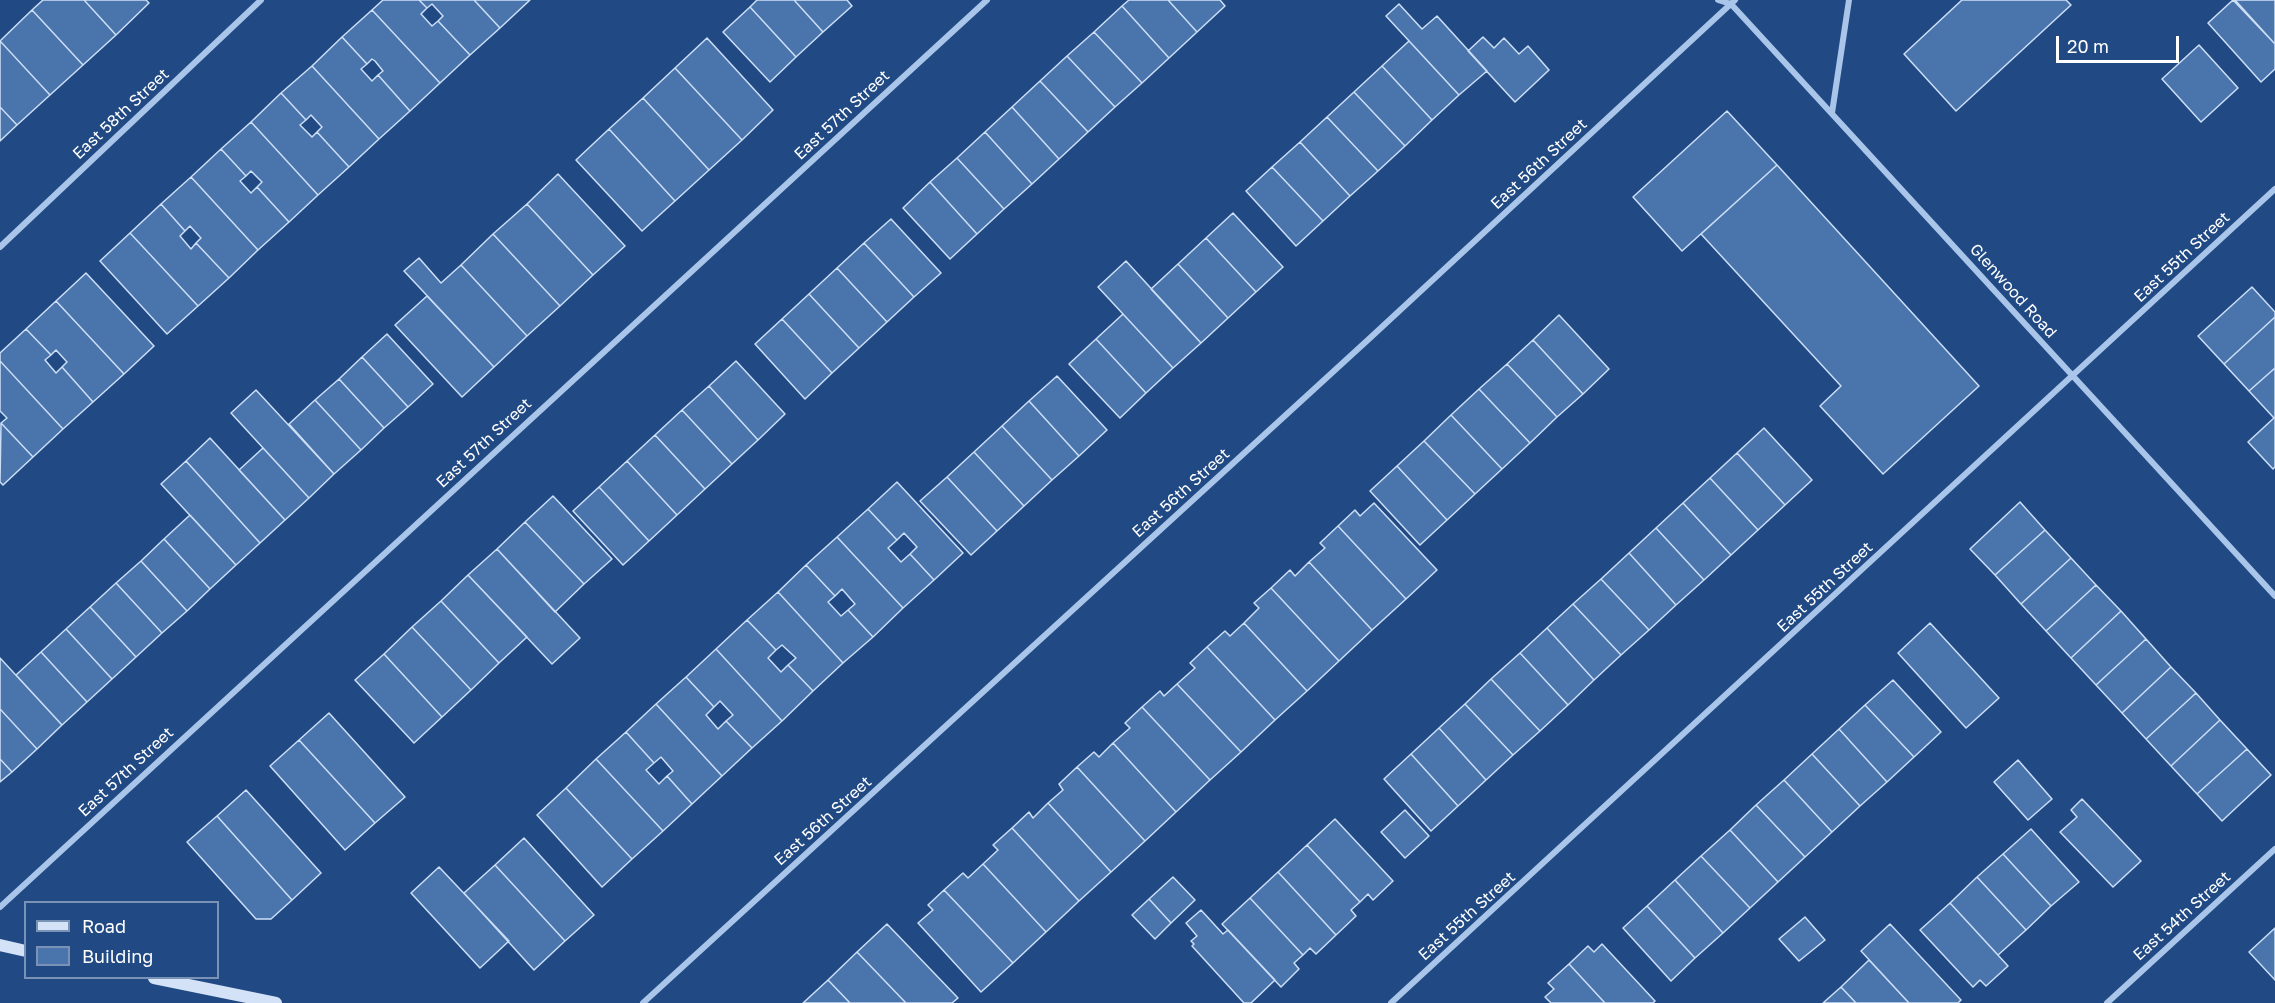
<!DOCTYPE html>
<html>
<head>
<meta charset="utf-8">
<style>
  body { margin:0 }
  #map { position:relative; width:2275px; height:1003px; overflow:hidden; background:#214a84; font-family:"Golos Text",sans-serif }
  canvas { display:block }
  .legend { position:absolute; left:24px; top:901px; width:195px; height:78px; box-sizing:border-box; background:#214a84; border:2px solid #7a92b5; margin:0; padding:8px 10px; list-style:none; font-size:18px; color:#fff }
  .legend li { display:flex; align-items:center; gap:12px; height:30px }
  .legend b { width:30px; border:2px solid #7a92b5 }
  .scale { position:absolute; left:2056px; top:36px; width:123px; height:27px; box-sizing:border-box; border:3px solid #fff; border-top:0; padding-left:8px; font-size:18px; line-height:21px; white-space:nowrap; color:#fff; -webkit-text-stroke:4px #214a84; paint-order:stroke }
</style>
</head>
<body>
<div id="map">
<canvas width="2275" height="1003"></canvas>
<ul class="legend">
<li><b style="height:8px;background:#d3e2f7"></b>Road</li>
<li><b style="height:16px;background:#4974ac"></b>Building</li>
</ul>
<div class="scale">20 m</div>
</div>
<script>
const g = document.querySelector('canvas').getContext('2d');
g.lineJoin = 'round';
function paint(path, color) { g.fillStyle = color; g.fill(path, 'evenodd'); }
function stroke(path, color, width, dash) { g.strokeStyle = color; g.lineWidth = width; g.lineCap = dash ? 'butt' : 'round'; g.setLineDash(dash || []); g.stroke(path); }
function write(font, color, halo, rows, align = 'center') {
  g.font = font + ' "Golos Text",sans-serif'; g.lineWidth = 4.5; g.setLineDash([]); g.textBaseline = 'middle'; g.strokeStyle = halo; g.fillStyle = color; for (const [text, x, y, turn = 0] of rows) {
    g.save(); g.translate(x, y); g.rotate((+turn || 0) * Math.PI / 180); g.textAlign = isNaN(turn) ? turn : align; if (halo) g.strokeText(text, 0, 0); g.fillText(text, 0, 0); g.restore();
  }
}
const building = new Path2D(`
  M43 0H84L116 35 83 65 32 10Z
  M84 0H146L149 3 116 35Z
  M383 0H419L427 8 421 14 432 26 438 21 470 55 440 83 372 10Z
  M419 0H474L500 28 470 55 438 21 443 16 432 4 427 8Z
  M474 0H530L500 28Z
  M757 0H794L823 32 796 57 750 7Z
  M794 0H847L852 6 823 32Z
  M1129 0H1168L1197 32 1169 58 1122 6Z
  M1168 0H1220L1225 6 1197 32Z
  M1962 0H2066L2071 5 1956 111 1904 54Z
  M2233 0 2275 44V69L2261 82 2208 23Z
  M2235 0H2275V44Z
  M1399 4 1422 29 1437 16 1487 71 1459 95 1386 16Z
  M1122 6 1169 58 1142 83 1094 32Z
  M750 7 796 57 770 82 723 32Z
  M32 10 83 65 50 95 0 41Z
  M372 10 440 83 410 111 378 75 383 71 375 61 372 59 367 64 342 37Z
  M1094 32 1142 83 1115 107 1067 56Z
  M342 37 367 64 361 69 372 81 378 75 410 111 379 139 312 66Z
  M1483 37 1494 48 1504 38 1519 54 1528 46 1549 70 1515 102 1468 51Z
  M707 38 773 110 742 140 675 68Z
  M0 41 50 95 17 125 0 107Z
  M1409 41 1459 95 1432 120 1382 66Z
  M2199 45 2238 88 2201 122 2162 79Z
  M1067 56 1115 107 1088 132 1040 81Z
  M312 66 379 139 349 167 317 132 322 127 311 115 306 120 281 93Z
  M1382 66 1432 120 1405 146 1354 92Z
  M675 68 742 140 709 170 643 98Z
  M1040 81 1088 132 1059 159 1012 107Z
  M1354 92 1405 146 1378 171 1327 117Z
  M281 93 306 120 300 125 312 137 317 132 349 167 318 195 251 122Z
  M643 98 709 170 675 201 609 129Z
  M0 107 17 125 0 141Z
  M1012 107 1059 159 1032 184 985 132Z
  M1727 111 1777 165 1682 251 1633 197Z
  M1327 117 1378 171 1350 196 1300 142Z
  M251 122 318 195 289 222 257 187 262 182 251 171 246 176 221 149Z
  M609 129 675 201 642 231 576 160Z
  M985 132 1032 184 1004 209 957 158Z
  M1300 142 1350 196 1323 221 1272 167Z
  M221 149 246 176 240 181 251 193 257 187 289 222 258 250 191 177Z
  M957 158 1004 209 977 234 930 182Z
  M1777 165 1979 386 1883 474 1820 406 1841 386 1701 234Z
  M1272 167 1323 221 1296 246 1246 191Z
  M558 174 625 246 593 275 527 204Z
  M191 177 258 250 229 278 196 243 201 238 200 237 190 226 185 231 161 204Z
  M930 182 977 234 950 259 903 208Z
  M161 204 185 231 180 236 191 249 196 243 229 278 198 306 130 233Z
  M527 204 593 275 560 306 493 234Z
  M1233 213 1283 267 1256 292 1206 238Z
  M891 219 941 273 914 297 864 243Z
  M130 233 198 306 167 334 100 261Z
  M493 234 560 306 527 336 461 265Z
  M1206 238 1256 292 1228 318 1178 264Z
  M864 243 914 297 887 322 837 268Z
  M419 258 441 283 461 265 527 336 494 367 404 271Z
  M1126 261 1201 343 1173 368 1098 287Z
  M1178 264 1228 318 1201 343 1151 289Z
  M837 268 887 322 859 348 809 294Z
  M86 273 154 346 124 374 56 301Z
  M2252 287 2275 312V317L2224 364 2198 336Z
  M809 294 859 348 832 373 782 319Z
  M427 296 494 367 462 397 395 325Z
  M56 301 124 374 93 402 62 367 67 362 56 350 51 355 26 329Z
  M1123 314 1173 368 1146 393 1096 339Z
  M1559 315 1609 369 1583 394 1533 340Z
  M2275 317V368L2249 391 2224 364Z
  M782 319 832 373 805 399 755 344Z
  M26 329 51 355 45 360 56 373 62 367 93 402 63 429 0 361V353Z
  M387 334 433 384 408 407 362 357Z
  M1096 339 1146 393 1120 418 1069 364Z
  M1533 340 1583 394 1557 417 1507 364Z
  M362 357 408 407 384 428 339 379Z
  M0 361 63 429 33 457 1 423 7 418 0 411Z
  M736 361 785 414 758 440 709 386Z
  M1507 364 1557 417 1530 443 1479 389Z
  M2275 368V417L2274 418 2249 391Z
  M1057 376 1107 430 1079 456 1029 401Z
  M339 379 384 428 361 450 315 400Z
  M709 386 758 440 732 464 682 410Z
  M1479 389 1530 443 1502 469 1451 415Z
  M256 390 334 474 309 498 231 413Z
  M315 400 361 450 334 474 289 424Z
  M1029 401 1079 456 1052 480 1002 426Z
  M682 410 732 464 705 489 655 435Z
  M1451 415 1502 469 1475 494 1424 441Z
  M2275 417V467L2273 469 2248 442Z
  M1 423 33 457 3 485 0 482Z
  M1002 426 1052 480 1024 506 974 452Z
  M1764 428 1812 480 1785 505 1737 453Z
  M655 435 705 489 677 515 627 461Z
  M210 438 285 520 260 543 186 461Z
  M1424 441 1475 494 1447 520 1397 466Z
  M263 448 309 498 285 520 239 470Z
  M974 452 1024 506 997 531 947 477Z
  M1737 453 1785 505 1758 530 1710 478Z
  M186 461 260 543 236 565 161 484Z
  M627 461 677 515 649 541 599 487Z
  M1397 466 1447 520 1420 545 1370 491Z
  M947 477 997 531 971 555 920 501Z
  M1710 478 1758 530 1731 555 1683 503Z
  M897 482 963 553 934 580 910 554 917 547 904 533 897 540 868 509Z
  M599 487 649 541 623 565 573 511Z
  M553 496 612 559 584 584 525 522Z
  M2020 502 2045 530 1995 575 1970 549Z
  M1374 503 1437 570 1406 599 1338 526 1355 510 1360 516Z
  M1683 503 1731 555 1704 580 1656 528Z
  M868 509 897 540 888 548 901 562 910 554 934 580 903 608 837 537Z
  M190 515 236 565 210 589 164 539Z
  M525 522 584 584 555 612 497 549Z
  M1338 526 1406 599 1372 630 1309 562 1325 548 1320 543Z
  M1656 528 1704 580 1676 605 1629 553Z
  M2045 530 2071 558 2021 604 1995 575Z
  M837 537 903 608 873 637 848 610 855 604 842 589 835 596 806 565Z
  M164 539 210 589 187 611 141 561Z
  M497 549 580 638 552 664 468 575Z
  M1629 553 1676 605 1649 630 1601 579Z
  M2071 558 2096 585 2046 631 2021 604Z
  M141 561 187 611 162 633 116 583Z
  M1309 562 1372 630 1339 661 1271 588 1290 570 1295 576Z
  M806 565 835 596 828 602 841 616 848 610 873 637 843 663 778 592Z
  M468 575 527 637 499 663 441 601Z
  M1601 579 1649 630 1621 655 1573 604Z
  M116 583 162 633 136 657 90 607Z
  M2096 585 2121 611 2071 658 2046 631Z
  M1271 588 1339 661 1307 691 1244 623 1259 608 1254 603Z
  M778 592 843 663 813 691 788 665 796 658 782 645 776 650 747 620Z
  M441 601 499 663 471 690 412 627Z
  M1573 604 1621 655 1594 680 1547 628Z
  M90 607 136 657 112 679 66 629Z
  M2121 611 2146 639 2096 685 2071 658Z
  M747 620 776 650 768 658 781 672 788 665 813 691 782 721 716 649Z
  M1244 623 1307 691 1275 720 1207 647 1225 631 1230 636Z
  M1930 623 1999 698 1966 728 1898 653Z
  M412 627 471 690 442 717 384 654Z
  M1547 628 1594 680 1568 705 1520 653Z
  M66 629 112 679 87 702 41 652Z
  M2146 639 2171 667 2122 713 2096 685Z
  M1207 647 1275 720 1241 752 1177 684 1195 668 1190 663Z
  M716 649 782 721 752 748 726 721 733 715 720 701 714 707 686 677Z
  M41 652 87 702 62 725 16 675Z
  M1520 653 1568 705 1540 731 1491 679Z
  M384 654 442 717 414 743 355 680Z
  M0 658 62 725 37 749 0 709Z
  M2171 667 2196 693 2146 739 2122 713Z
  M686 677 714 707 706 715 718 729 726 721 752 748 722 776 656 704Z
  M1491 679 1540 731 1513 755 1465 704Z
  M1893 680 1941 732 1914 757 1865 705Z
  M1177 684 1241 752 1210 780 1142 707 1160 691 1164 696Z
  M2196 693 2220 720 2171 766 2146 739Z
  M656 704 722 776 692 804 667 776 673 771 661 757 654 763 626 732Z
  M1465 704 1513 755 1486 780 1439 728Z
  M1865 705 1914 757 1887 782 1839 729Z
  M1142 707 1210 780 1176 812 1113 743 1130 728 1125 723Z
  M0 709 37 749 12 772 0 759Z
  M329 713 405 797 375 823 299 740Z
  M2220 720 2247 749 2197 794 2171 766Z
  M1439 728 1486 780 1458 806 1411 754Z
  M1839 729 1887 782 1860 806 1812 754Z
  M626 732 654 763 646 770 659 784 667 776 692 804 663 831 596 759Z
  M299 740 375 823 345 850 270 766Z
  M1113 743 1176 812 1145 841 1077 767 1094 752 1099 757Z
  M2247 749 2271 775 2222 821 2197 794Z
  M1411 754 1458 806 1431 831 1384 779Z
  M1812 754 1860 806 1832 832 1784 780Z
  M0 759 12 772 0 782Z
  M596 759 663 831 632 859 566 788Z
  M2018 760 2052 799 2028 820 1994 782Z
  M1077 767 1145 841 1111 872 1048 803 1063 790 1059 784Z
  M1784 780 1832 832 1805 857 1756 805Z
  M566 788 632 859 602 887 537 815Z
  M246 790 321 873 292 900 217 816Z
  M2082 799 2141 861 2113 887 2060 832 2077 817 2071 810Z
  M1048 803 1111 872 1079 901 1012 828 1029 812 1033 818Z
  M1756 805 1805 857 1778 882 1730 830Z
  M1405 810 1429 836 1405 858 1381 832Z
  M217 816 292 900 271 919H256L187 842Z
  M1335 819 1393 881 1373 900 1368 894 1360 902 1307 845Z
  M1012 828 1079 901 1046 932 983 864 998 850 993 845Z
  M2031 829 2079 882 2051 906 2003 854Z
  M1730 830 1778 882 1750 908 1701 856Z
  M524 838 594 915 565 941 495 865Z
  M1307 845 1360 902 1351 910 1356 916 1336 935 1278 872Z
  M2003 854 2051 906 2026 930 1977 877Z
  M1701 856 1750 908 1723 933 1675 880Z
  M983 864 1046 932 1013 963 944 890 963 873 968 878Z
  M495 865 565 941 534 970 464 893Z
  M439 867 509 941 480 968 411 893Z
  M1278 872 1336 935 1316 954 1310 948 1303 955 1250 898Z
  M1173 877 1195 900 1171 923 1149 899Z
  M1977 877 2026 930 1998 955 1950 903Z
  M1675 880 1723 933 1695 958 1647 906Z
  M944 890 1013 963 981 992 918 923 933 910 928 905Z
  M1250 898 1303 955 1294 963 1299 969 1281 987 1222 924Z
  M1149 899 1171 923 1155 939 1132 915Z
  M1950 903 2008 966 1986 986 1980 980 1973 987 1920 930Z
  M1647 906 1695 958 1671 981 1623 928Z
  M1201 910 1223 934 1228 930 1275 980 1251 1003H1244L1192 946 1194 944 1191 941 1197 936 1186 923Z
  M1805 917 1825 940 1799 961 1779 939Z
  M887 924 958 998 952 1003H906L857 952Z
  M1890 924 1961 1000 1958 1003H1909L1861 951Z
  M2275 928V980L2249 952Z
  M1602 944 1655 1001 1653 1003H1605L1569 964 1588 946 1594 952Z
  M857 952 906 1003H850L828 980Z
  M1869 960 1909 1003H1856L1841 987Z
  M1569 964 1605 1003H1551L1545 997 1554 989 1548 983Z
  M828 980 850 1003H803Z
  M1841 987 1856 1003H1823Z`);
paint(building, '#4974ac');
stroke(building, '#cddff7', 1.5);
stroke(new Path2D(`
  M1718 0 1731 4
  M1731 4 2275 596
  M1832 113 1849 0
  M0 247 261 0
  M0 907 987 0
  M643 1003 1370 338 1735 0
  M1391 1003 2275 189
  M2107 1003 2275 849`), '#a9c5e9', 6);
stroke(new Path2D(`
  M0 945 26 951
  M154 978 276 1003`), '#d3e2f7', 12);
write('16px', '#fff', '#214a84', [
  ["East 58th Street",121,114,-43],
  ["East 57th Street",842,115,-43],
  ["East 56th Street",1539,164,-43],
  ["East 55th Street",2182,257,-43],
  ["Glenwood Road",2013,291,48],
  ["East 57th Street",484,443,-43],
  ["East 56th Street",1181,493,-42],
  ["East 55th Street",1825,587,-43],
  ["East 57th Street",126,772,-43],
  ["East 56th Street",823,821,-42],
  ["East 55th Street",1467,916,-42],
  ["East 54th Street",2182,916,-42]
]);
</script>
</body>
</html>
